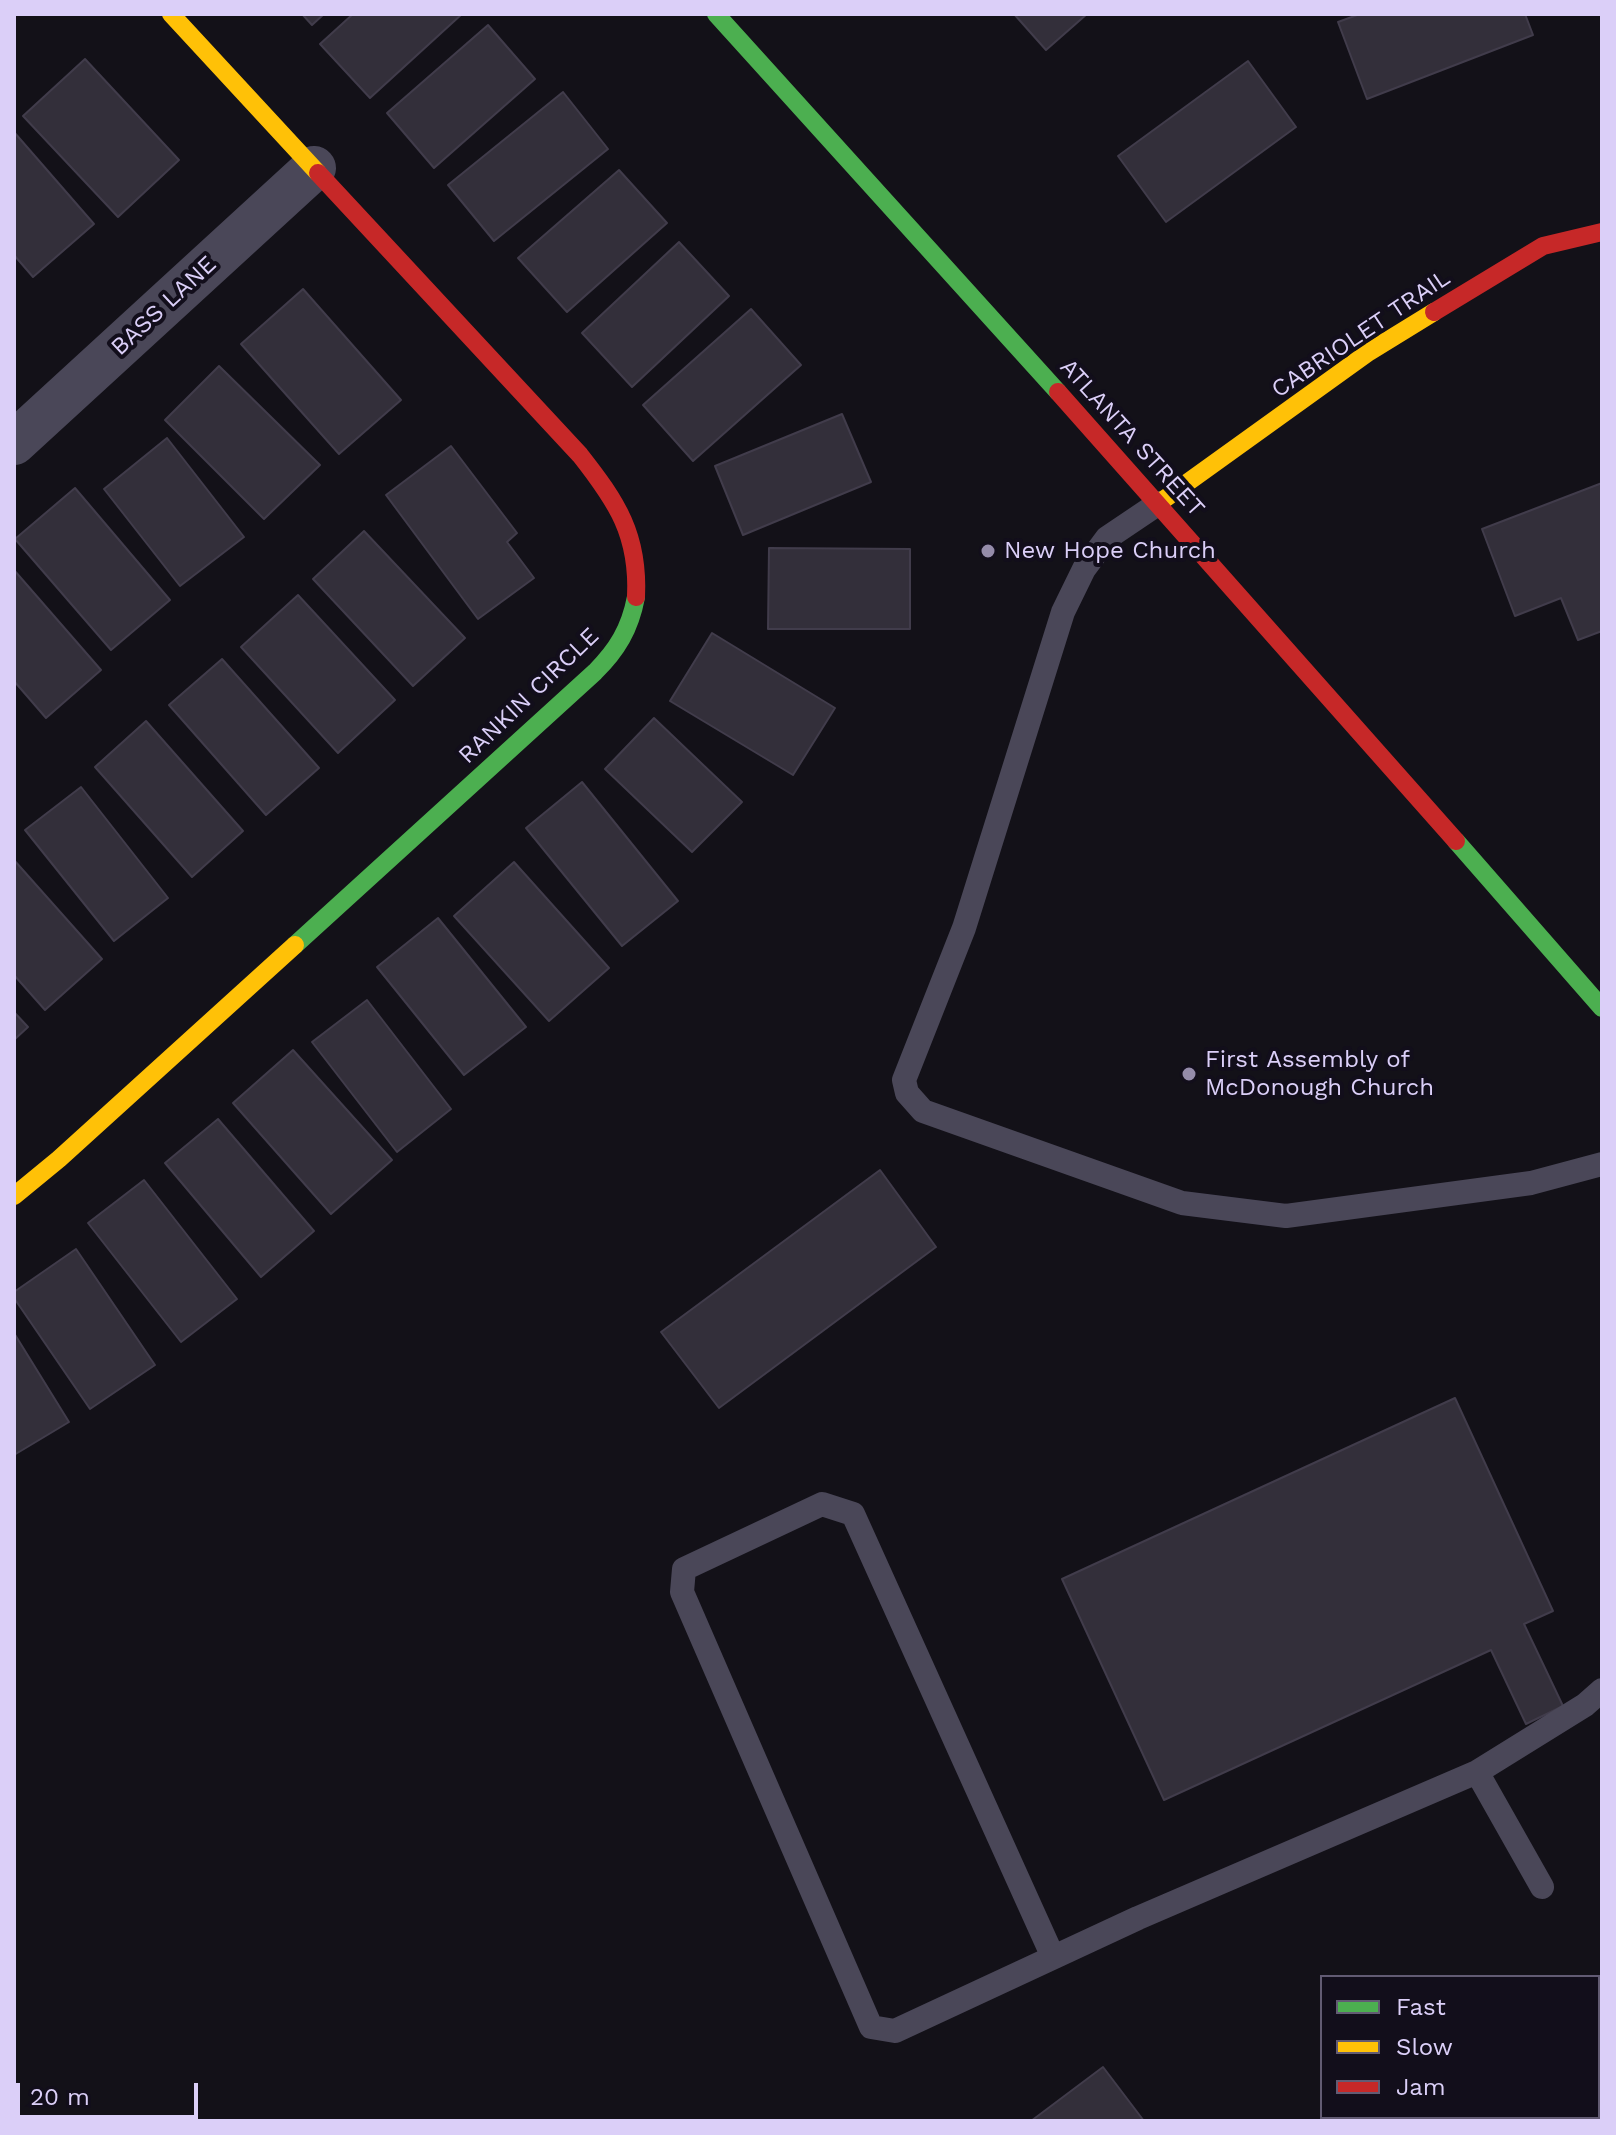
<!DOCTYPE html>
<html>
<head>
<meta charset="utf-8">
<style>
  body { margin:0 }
  #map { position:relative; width:1616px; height:2135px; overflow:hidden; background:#131118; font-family:"Work Sans",sans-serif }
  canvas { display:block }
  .frame { position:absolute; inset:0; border:16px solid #dbcff8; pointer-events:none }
  .legend { position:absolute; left:1320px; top:1975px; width:280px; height:144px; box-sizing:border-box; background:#120e1b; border:2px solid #625b73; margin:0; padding:10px 14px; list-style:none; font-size:24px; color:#dbcff8 }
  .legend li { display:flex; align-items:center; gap:16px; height:40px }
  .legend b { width:40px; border:2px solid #625b73 }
  .scale { position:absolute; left:16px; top:2083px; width:182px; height:36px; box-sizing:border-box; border:4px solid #dbcff8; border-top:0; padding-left:10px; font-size:24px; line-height:28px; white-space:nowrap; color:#dbcff8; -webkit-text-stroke:6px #120e1b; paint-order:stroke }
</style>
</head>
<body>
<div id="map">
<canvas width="1616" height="2135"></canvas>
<div class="frame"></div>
<ul class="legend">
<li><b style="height:10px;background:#4caf50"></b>Fast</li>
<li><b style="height:10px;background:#ffc107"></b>Slow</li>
<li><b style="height:10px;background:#c62828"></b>Jam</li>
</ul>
<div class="scale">20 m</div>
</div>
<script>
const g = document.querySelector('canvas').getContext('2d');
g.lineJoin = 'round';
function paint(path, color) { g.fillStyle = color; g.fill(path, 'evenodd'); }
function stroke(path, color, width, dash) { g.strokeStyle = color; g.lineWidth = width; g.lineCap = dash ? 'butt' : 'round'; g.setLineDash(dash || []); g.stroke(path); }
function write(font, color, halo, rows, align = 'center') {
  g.font = font + ' "Work Sans",sans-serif'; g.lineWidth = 8; g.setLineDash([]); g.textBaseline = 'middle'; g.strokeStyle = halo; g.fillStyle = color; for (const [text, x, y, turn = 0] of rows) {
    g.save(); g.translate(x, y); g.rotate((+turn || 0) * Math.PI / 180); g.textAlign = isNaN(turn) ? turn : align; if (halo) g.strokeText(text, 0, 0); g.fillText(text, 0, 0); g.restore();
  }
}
const building = new Path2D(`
  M302 14H324L312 25Z
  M353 14H462L370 98 320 44Z
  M1014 14H1087L1046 50Z
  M1360 14H1525L1533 35 1367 99 1338 22Z
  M488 25 535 79 434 168 387 113Z
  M85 59 179 160 118 217 23 116Z
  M1248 61 1296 127 1166 222 1118 156Z
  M563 92 608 149 494 241 448 185Z
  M14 132 94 224 33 277 14 255Z
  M619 170 667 223 567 312 518 258Z
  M679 242 729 296 632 387 582 333Z
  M303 289 401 400 339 454 241 344Z
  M751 309 801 365 693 461 643 405Z
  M219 366 320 465 264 519 165 420Z
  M842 414 871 482 743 535 715 466Z
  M167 438 244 537 180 586 104 489Z
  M451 446 517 533 507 542 534 578 478 619 386 495Z
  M1602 483V631L1578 640 1561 598 1515 616 1482 529Z
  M75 488 170 600 111 650 15 539Z
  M364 531 465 638 413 686 313 579Z
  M769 548 910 549V629H768Z
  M14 570 101 670 46 718 14 681Z
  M298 595 395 700 338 753 241 647Z
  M712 633 835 708 793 775 670 701Z
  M222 659 319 768 266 815 169 705Z
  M654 718 742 802 692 852 605 769Z
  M146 721 243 831 192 877 95 767Z
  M582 782 678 901 622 946 526 828Z
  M81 787 168 898 114 941 25 830Z
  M14 860 102 959 45 1010 14 975Z
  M514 862 609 968 549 1021 454 916Z
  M438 918 526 1027 464 1075 377 967Z
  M367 1000 451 1109 397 1152 312 1042Z
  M14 1012 28 1027 14 1040Z
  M293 1050 392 1160 331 1214 233 1103Z
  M218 1119 314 1231 261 1277 165 1163Z
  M880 1170 936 1247 719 1408 661 1332Z
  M144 1180 237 1299 181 1342 88 1223Z
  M76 1249 155 1365 90 1409 14 1298V1292Z
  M14 1333 69 1422 14 1455Z
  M1455 1398 1553 1611 1524 1624 1563 1706 1526 1724 1491 1650 1164 1800 1062 1579Z
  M1103 2067 1144 2121H1031Z`);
paint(building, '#332f3a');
stroke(building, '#413c4b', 2);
stroke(new Path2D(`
  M1159 503 1107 538 1084 569 1063 612 964 928 904 1080 907 1093 923 1111 1182 1203 1286 1216 1531 1183 1602 1164
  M1477 1772 1542 1887
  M1053 1957 853 1514 822 1504 684 1569 682 1592 871 2027 895 2031 1138 1918 1477 1772 1585 1705 1602 1690`), '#4a4758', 24);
stroke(new Path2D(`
  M14 443 314 168`), '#4a4758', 44);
stroke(new Path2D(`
  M716 14 1058 392
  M1456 841 1602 1008
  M295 945 595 672C617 650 630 629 636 597`), '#4caf50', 18);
stroke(new Path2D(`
  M171 14 318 173
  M1159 503 1369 352 1434 312
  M14 1196 59 1159 295 945`), '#ffc107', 18);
stroke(new Path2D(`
  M318 173 580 455C617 502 639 535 636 597
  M1434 312 1543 246 1602 232
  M1058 392 1456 841`), '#c62828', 18);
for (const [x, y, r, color] of [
  [988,551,8,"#958caa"],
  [1189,1074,8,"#958caa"]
]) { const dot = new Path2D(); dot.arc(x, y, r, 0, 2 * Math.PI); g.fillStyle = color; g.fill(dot); stroke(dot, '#120e1b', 3); }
write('24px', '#dbcff8', '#120e1b', [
  ["BASS LANE",164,306,-43],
  ["CABRIOLET TRAIL",1361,334,-34],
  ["ATLANTA STREET",1132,438,48],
  ["RANKIN CIRCLE",529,696,-44]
]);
write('24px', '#dbcff8', '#120e1b', [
  ["New Hope Church",1004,551],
  ["First Assembly of",1205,1060],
  ["McDonough Church",1205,1088]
], 'left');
</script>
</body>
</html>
